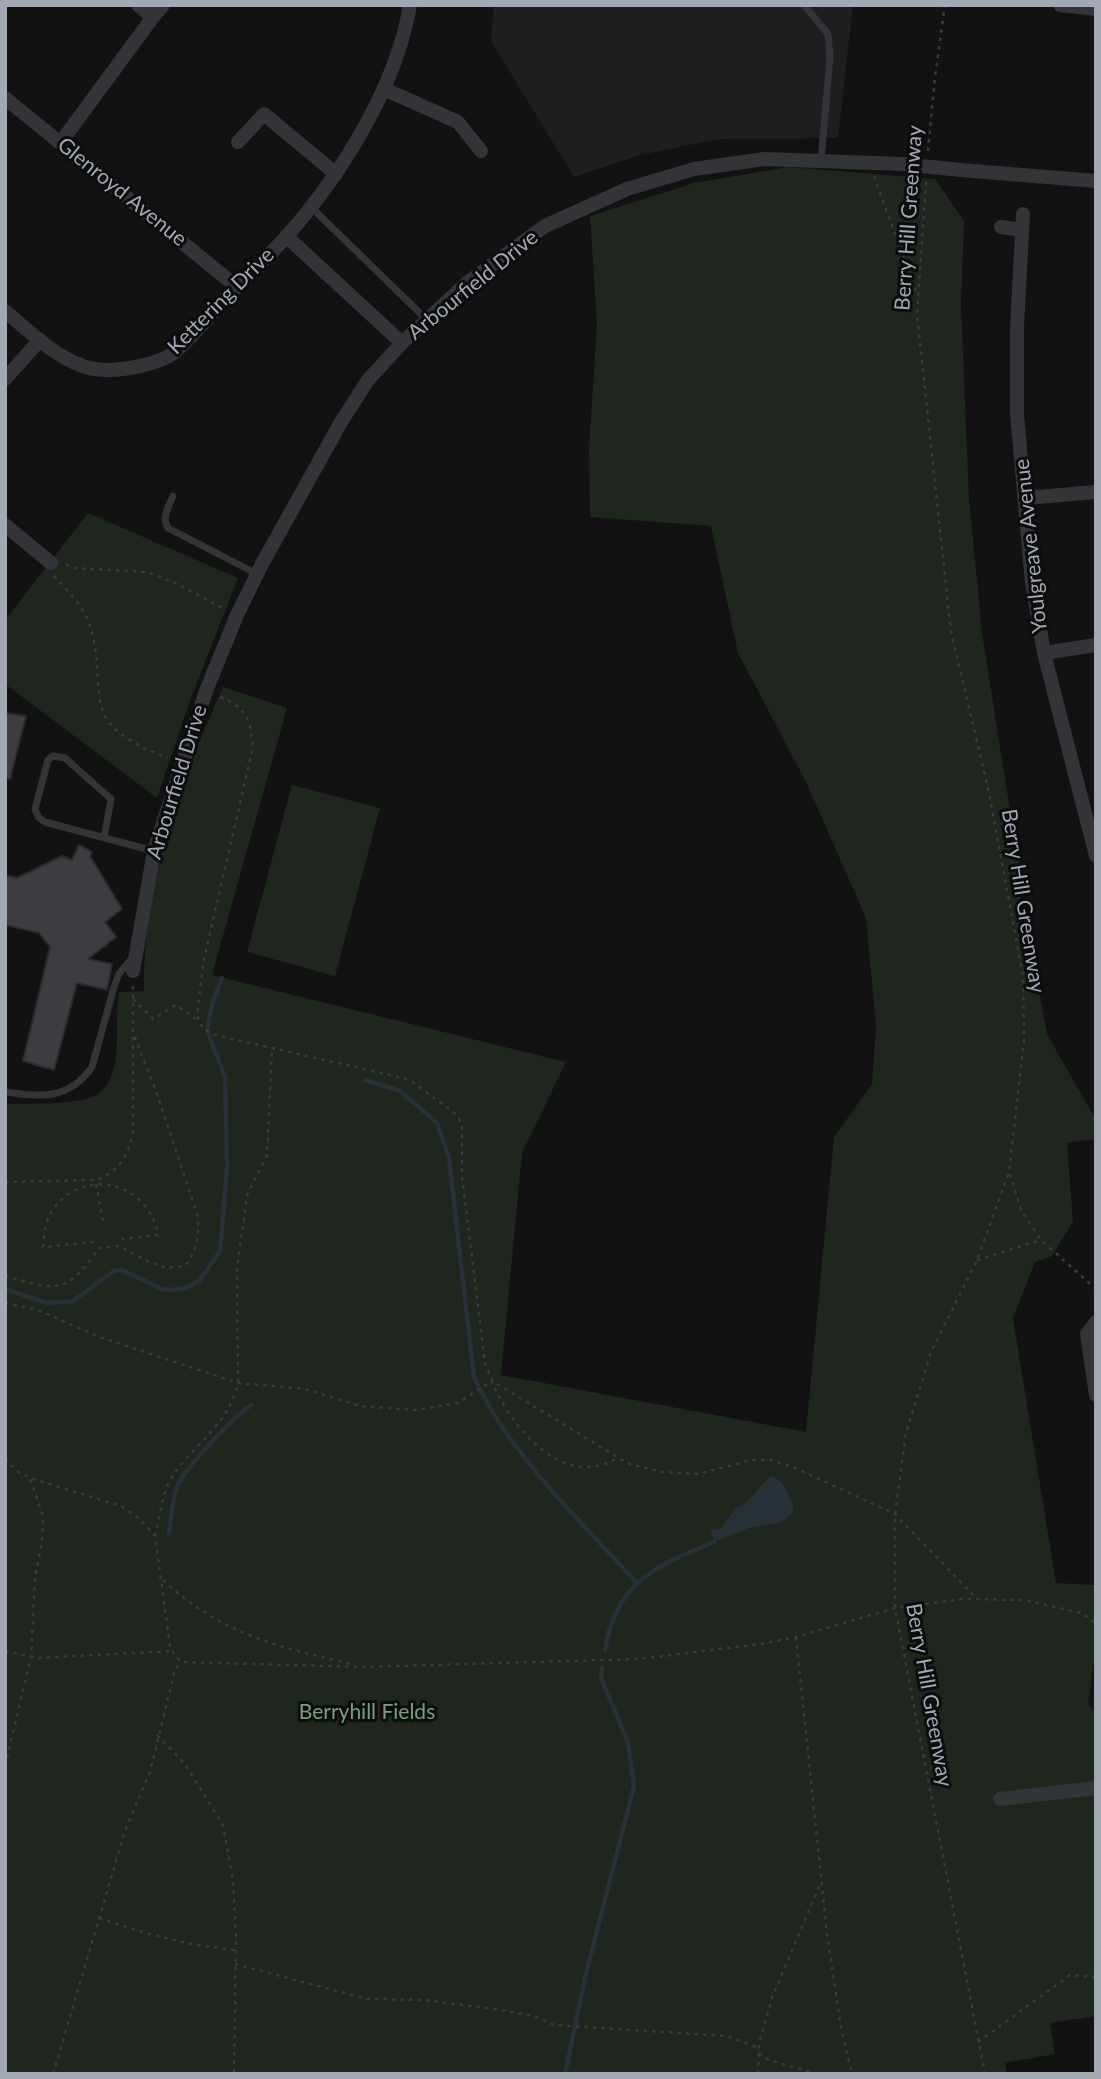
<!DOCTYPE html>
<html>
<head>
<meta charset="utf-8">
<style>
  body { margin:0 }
  #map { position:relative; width:1101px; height:2079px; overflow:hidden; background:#121213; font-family:Lato,sans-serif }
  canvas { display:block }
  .frame { position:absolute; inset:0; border:7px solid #a2a9b5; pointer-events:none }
</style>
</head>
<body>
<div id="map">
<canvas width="1101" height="2079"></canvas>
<div class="frame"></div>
</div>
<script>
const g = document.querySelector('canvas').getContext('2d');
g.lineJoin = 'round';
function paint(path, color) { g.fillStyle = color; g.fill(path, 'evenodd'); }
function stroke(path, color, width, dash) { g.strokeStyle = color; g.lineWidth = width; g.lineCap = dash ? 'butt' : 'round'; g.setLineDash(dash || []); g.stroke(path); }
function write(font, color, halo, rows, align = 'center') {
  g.font = font + ' Lato,sans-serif'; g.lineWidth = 6; g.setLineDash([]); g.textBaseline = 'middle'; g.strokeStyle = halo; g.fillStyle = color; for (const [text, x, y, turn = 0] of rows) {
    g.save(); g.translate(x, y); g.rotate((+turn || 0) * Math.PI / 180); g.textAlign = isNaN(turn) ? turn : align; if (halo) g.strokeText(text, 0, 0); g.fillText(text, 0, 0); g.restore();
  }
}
paint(new Path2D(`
  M494 5H853L838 138 719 139 640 155 574 177 491 41Z`), '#1e1e20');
paint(new Path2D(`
  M788 167 935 179 964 221 961 304 969 499 982 633 1012 823 1025 893 1021 894 1047 1034 1096 1120V1139L1067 1143 1073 1221 1052 1256 1035 1262 1013 1318 1056 1583 1096 1585V1647L1088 1703 1096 1714V2016L1050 2023 1055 2054 1005 2063 1007 2074H5V1104C28 1104 77 1105 97 1095 107 1089 113 1074 115 1063 119 1040 115 1015 119 992L144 991C142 889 181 779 223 687L287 708 212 975 566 1062 522 1153 501 1375 806 1432 834 1137 872 1084 876 1026 866 918 806 782 738 653 711 526 590 517 589 448 597 325 590 216 694 183Z
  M88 513 238 578 191 698 157 798 5 684V620Z
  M292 785 380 808 335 976 247 952Z`), '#1e261e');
paint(new Path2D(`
  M770 1476C784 1479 788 1494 794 1507L791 1515 780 1523 751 1527 714 1542 710 1529 720 1530 735 1509 747 1502Z`), '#283137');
stroke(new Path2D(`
  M365 1080 400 1091 437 1123 449 1158 471 1352 474 1377 480 1389
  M5 1289 47 1303 73 1301 114 1271 122 1270 162 1289 173 1290 186 1288 199 1281 220 1251 227 1167 225 1077 207 1030 212 1005 222 978
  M481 1391C515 1459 585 1526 636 1582
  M169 1533C171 1519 172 1503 176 1490 182 1469 233 1419 251 1405
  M605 1651C615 1582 656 1566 714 1542
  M565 2074 585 1978 634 1786 628 1742 601 1678 602 1668`), '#283137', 4.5);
const building = new Path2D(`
  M5 713 26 716 10 779 5 778Z
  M79 845 92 852 90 856 122 909 105 922 116 937 88 959 112 964 107 990 77 983 54 1070 23 1061 50 947 39 933 5 925V875L17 878 62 856 72 860Z`);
paint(building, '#3c3d41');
stroke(building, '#2c2c2f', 2);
stroke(new Path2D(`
  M928 151 935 77 945 5
  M874 176 916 292
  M926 182 917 315 951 632 988 788 1023 976 1024 1041 1009 1172 977 1260 931 1352 906 1433 895 1514V1608L985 2074
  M66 564 73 568 147 572 175 583 225 609
  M54 576C67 590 82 605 89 623 94 636 96 652 97 665 98 679 98 695 102 708 109 735 145 749 168 758
  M220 697C247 708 250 719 253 747L204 959 197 1015 201 1025 211 1034 403 1078 414 1083 452 1111 459 1118 462 1128V1176L485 1363 492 1381 629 1464 662 1472 698 1474 751 1460H771L793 1467 895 1514 977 1599
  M133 999 153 1019 176 1005 197 1020
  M1010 1174 1021 1210 1041 1240 1096 1289
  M5 1182 96 1180C118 1172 129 1156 133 1132V985
  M96 1184 104 1226
  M94 1242 43 1247C44 1234 45 1222 52 1211 83 1165 149 1182 158 1235L122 1239
  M977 1260 1041 1240
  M5 1276C58 1291 66 1295 99 1248L119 1246 147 1261 166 1268 185 1266C197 1251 199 1237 198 1217L157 1094 132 1030
  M5 1303 38 1310 97 1336 238 1383 305 1389 360 1406 415 1410 458 1403 492 1381C509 1426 564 1491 617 1458
  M5 1459 17 1471 30 1478 121 1506 140 1519 155 1536 170 1646 174 1654 181 1662 362 1667 639 1659 760 1644 796 1637 895 1608 962 1599 1025 1600 1081 1613 1096 1623
  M155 1536C160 1518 162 1492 172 1477 194 1443 228 1426 238 1383L237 1269 247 1195 267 1155 272 1048
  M163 1580C222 1635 279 1647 355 1665
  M796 1637 827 1934 841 2028 852 2074
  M5 1651 36 1658 173 1651
  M157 1735 184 1763 223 1825 233 1880 236 1935 234 2074
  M5 1766 31 1657 35 1578 42 1541 43 1516 30 1478
  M99 1918C143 1933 189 1946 235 1950
  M235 1964 367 1999 424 2000 495 2009 534 2016 554 2025 726 2036 759 2048
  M978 2042 1070 1975 1096 1977
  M759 2053 769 2060 817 2074
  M53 2074 125 1831 150 1772 175 1669 181 1662
  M758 2074 759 2044 772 1998 821 1882`), '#383b3f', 2.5, [3.5, 5]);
stroke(new Path2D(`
  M804 5 828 34 830 57 821 161
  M311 207 427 320
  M173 496C169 506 161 518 168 528L257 574
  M104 838 111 799 65 758 53 756 48 760 35 809 39 818 45 822 154 851
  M5 1092C42 1097 69 1100 92 1067L114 987 119 974 133 957`), '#333438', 7);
stroke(new Path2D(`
  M1060 5 1096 9
  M153 17 163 5
  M384 89 458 122 481 151
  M5 98 237 287
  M61 142 153 17 138 5
  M238 142 264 114 336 174
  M961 170 1096 181
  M1023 214 1017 327V414L1032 583 1044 653 1096 856
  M1001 227 1022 230
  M286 236 402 343
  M5 311C34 335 69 372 109 370 130 369 152 365 171 355 183 348 214 311 226 298 246 278 267 258 286 237 341 175 396 88 410 5
  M5 379 40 340
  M1025 498 1096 492
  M5 525 51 563
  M1044 653 1096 645
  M133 971 154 851 206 691 237 615 262 564 341 422 368 380 402 343 467 283 545 226 627 189 694 169 764 159 902 164
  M1096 1322 1087 1334 1096 1395
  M1000 1799 1096 1788`), '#333438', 14);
stroke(new Path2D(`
  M902 164 961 170`), '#333438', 14);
write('21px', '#a2a9b5', '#0d0d0e', [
  ["Glenroyd Avenue",122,192,39],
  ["Berry Hill Greenway",909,218,-86],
  ["Arbourfield Drive",473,285,-39],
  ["Kettering Drive",221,301,-45],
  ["Youlgreave Avenue",1031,546,-96],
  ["Arbourfield Drive",177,782,-73],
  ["Berry Hill Greenway",1023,901,81],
  ["Berry Hill Greenway",929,1695,80]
]);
write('21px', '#78a179', '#0d0d0e', [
  ["Berryhill Fields",367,1712]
]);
</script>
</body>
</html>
